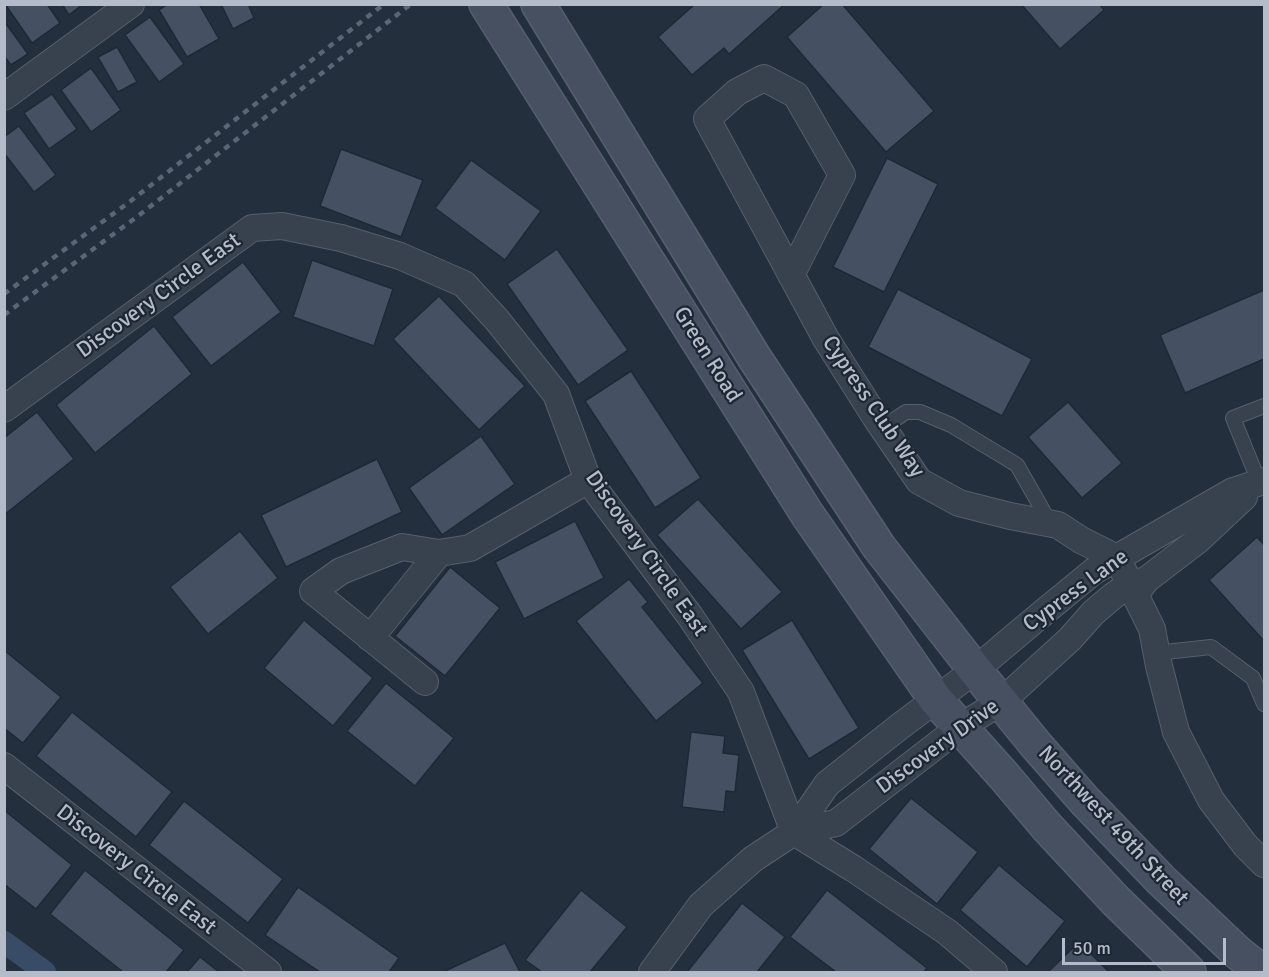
<!DOCTYPE html>
<html>
<head>
<meta charset="utf-8">
<style>
  body { margin:0 }
  #map { position:relative; width:1269px; height:977px; overflow:hidden; background:#242f3e; font-family:Signika,sans-serif }
  canvas { display:block }
  .frame { position:absolute; inset:0; border:6px solid #b4bcc9; pointer-events:none }
  .scale { position:absolute; left:1062px; top:938px; width:164px; height:27px; box-sizing:border-box; border:3px solid #b4bcc9; border-top:0; padding-left:8px; font-size:18px; line-height:21px; white-space:nowrap; color:#b4bcc9; -webkit-text-stroke:4px #1d2633; paint-order:stroke }
</style>
</head>
<body>
<div id="map">
<canvas width="1269" height="977"></canvas>
<div class="frame"></div>
<div class="scale">50 m</div>
</div>
<script>
const g = document.querySelector('canvas').getContext('2d');
g.lineJoin = 'round';
function stroke(path, color, width, dash) { g.strokeStyle = color; g.lineWidth = width; g.lineCap = dash ? 'butt' : 'round'; g.setLineDash(dash || []); g.stroke(path); }
function paint(path, color) { g.fillStyle = color; g.fill(path, 'evenodd'); }
function write(font, color, halo, rows, align = 'center') {
  g.font = font + ' Signika,sans-serif'; g.lineWidth = 4.5; g.setLineDash([]); g.textBaseline = 'middle'; g.strokeStyle = halo; g.fillStyle = color; for (const [text, x, y, turn = 0] of rows) {
    g.save(); g.translate(x, y); g.rotate((+turn || 0) * Math.PI / 180); g.textAlign = isNaN(turn) ? turn : align; if (halo) g.strokeText(text, 0, 0); g.fillText(text, 0, 0); g.restore();
  }
}
stroke(new Path2D(`
  M4 942 45 972`), '#394c67', 22);
const building = new Path2D(`
  M5 4H47L60 23 32 43Z
  M62 4H83L69 15Z
  M168 4H199L219 39 187 57 159 10Z
  M221 4H248L254 18 233 29Z
  M695 4H785L729 54 724 48 692 75 658 37Z
  M824 4H842L934 111 886 152 787 37Z
  M1021 4H1099L1104 10 1060 49Z
  M150 17 184 64 159 82 125 35Z
  M4 21 28 54 11 65 4 56Z
  M117 47 137 82 118 92 98 57Z
  M91 68 121 110 91 132 61 90Z
  M52 94 77 129 49 149 24 113Z
  M19 126 56 175 34 192 4 153V137Z
  M341 149 423 180 401 237 320 206Z
  M887 158 938 184 884 292 833 267Z
  M471 160 541 211 505 260 435 208Z
  M557 249 628 350 578 385 507 284Z
  M312 260 393 289 374 346 293 317Z
  M243 262 281 312 211 366 172 317Z
  M898 289 1032 359 1002 416 868 347Z
  M1264 290V359L1185 393 1160 335Z
  M439 296 525 386 479 430 393 339Z
  M154 326 192 374 95 453 56 405Z
  M631 371 701 478 655 508 585 401Z
  M1068 402 1122 463 1082 498 1028 437Z
  M37 412 74 459 4 515V438Z
  M481 436 515 484 442 535 409 488Z
  M377 459 402 512 286 567 261 515Z
  M698 499 782 592 741 629 657 535Z
  M575 521 604 578 524 619 495 562Z
  M240 531 278 578 208 634 170 587Z
  M1257 537 1264 545V641L1209 580Z
  M450 567 500 608 445 676 395 636Z
  M629 579 648 602 642 607 703 683 656 721 576 621Z
  M304 620 373 678 333 726 264 668Z
  M792 620 859 728 809 759 742 650Z
  M4 650 61 697 23 743 4 728Z
  M386 683 454 738 415 786 347 731Z
  M72 712 172 792 136 837 36 756Z
  M691 732 725 736 723 753 739 755 735 792 726 791 724 812 682 807Z
  M911 798 978 852 937 904 869 849Z
  M184 801 283 879 248 923 149 845Z
  M4 810 72 865 36 909 4 884Z
  M999 865 1065 921 1027 967 960 910Z
  M85 870 184 950 166 972H123L50 914Z
  M298 887 399 958 389 972H320L265 935Z
  M581 890 627 927 590 972H542L525 960Z
  M827 890 927 968 924 972H836L790 937Z
  M742 903 785 937 757 972H687Z
  M1079 942 1109 972H1048Z
  M505 943 520 972H443Z
  M200 957 219 972H187Z`);
paint(building, '#455162');
stroke(building, '#1f2835', 1.5);
const service = new Path2D(`
  M882 428 906 412H920L951 425 1017 465 1050 523
  M1259 482 1233 418 1264 406
  M1156 653 1211 647 1253 678 1264 704`);
const minor = new Path2D(`
  M4 97 131 4
  M791 275 842 175 796 95 764 78 737 92 707 119 826 339 876 418 919 481 959 503 1010 516 1058 525 1081 540 1117 558 1152 629 1159 666 1176 732 1211 800 1245 845 1264 864
  M4 409 252 228 282 226 341 238 400 256 464 284 497 320 556 394 588 480 690 616 741 692 794 832
  M1137 592 1146 580 1197 541 1244 497
  M370 638 439 553
  M425 682 313 591 341 571 402 547 439 553 470 548 588 480
  M4 766 268 972
  M794 832 827 784 899 727 975 670 1038 617 1094 571 1233 491 1264 481
  M794 832 854 869 947 932 994 972
  M652 972 701 905 753 859 794 832 836 823 960 727 1001 702 1070 639 1093 613 1113 596 1130 584 1146 580`);
const secondary = new Path2D(`
  M486 4 807 514 936 700 1004 776 1047 827 1115 900 1189 972
  M538 4 754 357 879 547 975 670 1036 745 1085 801 1161 880 1237 952 1262 972`);
stroke(service, '#565f6c', 16);
stroke(minor, '#565f6c', 28);
stroke(secondary, '#565f6c', 36);
stroke(service, '#38414e', 14);
stroke(minor, '#38414e', 26);
stroke(secondary, '#465061', 33);
stroke(new Path2D(`
  M4 294 128 203 384 4
  M4 315 138 216 411 4`), '#5a6575', 4.5, [6, 6]);
write('22px', '#b4bcc9', '#1d2633', [
  ["Discovery Circle East",159,296,-36],
  ["Green Road",707,355,58],
  ["Cypress Club Way",873,407,56],
  ["Discovery Circle East",646,554,55],
  ["Cypress Lane",1076,591,-36],
  ["Discovery Drive",938,747,-36],
  ["Northwest 49th Street",1113,826,47],
  ["Discovery Circle East",136,870,38]
]);
</script>
</body>
</html>
